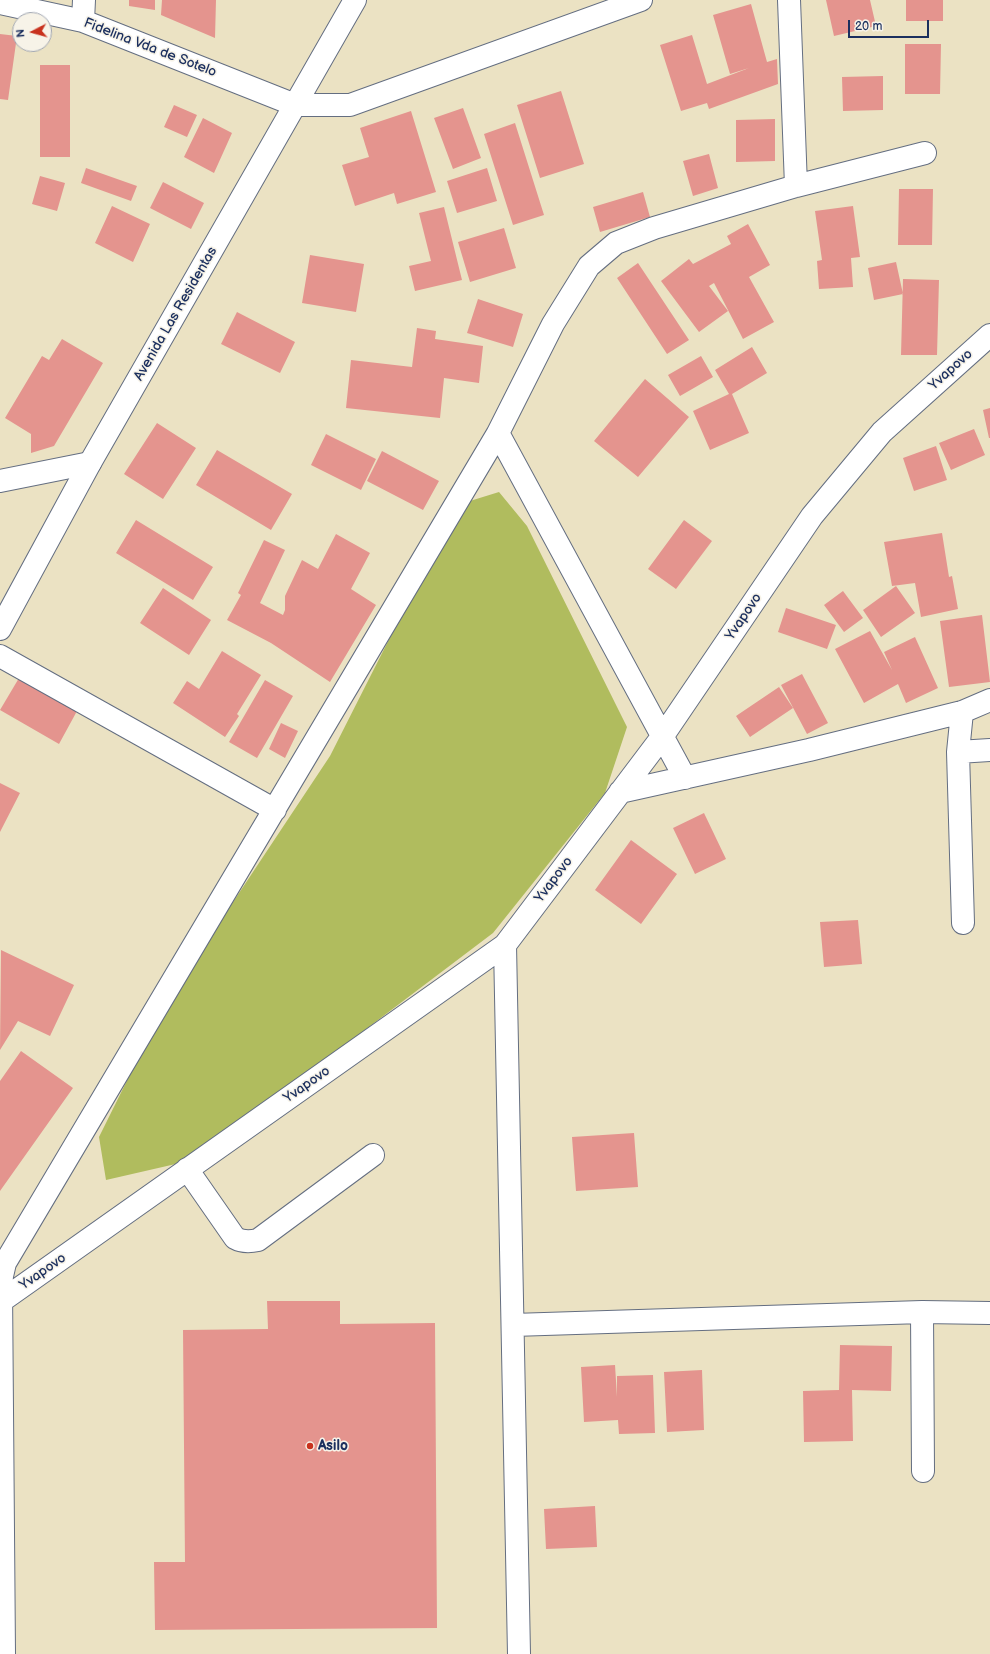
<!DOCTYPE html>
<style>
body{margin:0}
#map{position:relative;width:990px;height:1654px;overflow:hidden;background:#ebe2c3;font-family:"Balsamiq Sans",sans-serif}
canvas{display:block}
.north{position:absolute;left:12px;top:12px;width:40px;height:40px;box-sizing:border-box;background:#f7f3e8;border:1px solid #9fa5b1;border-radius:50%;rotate:264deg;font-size:11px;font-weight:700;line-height:16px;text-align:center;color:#1b2f5e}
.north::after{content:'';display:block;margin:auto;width:14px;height:18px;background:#c8321e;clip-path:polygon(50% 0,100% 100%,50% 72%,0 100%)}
.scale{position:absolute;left:848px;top:20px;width:81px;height:18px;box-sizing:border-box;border:2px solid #1b2f5e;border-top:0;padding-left:5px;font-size:12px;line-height:14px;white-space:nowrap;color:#1b2f5e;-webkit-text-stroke:3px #f7f3e8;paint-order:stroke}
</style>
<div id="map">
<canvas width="990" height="1654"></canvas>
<div class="north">N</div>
<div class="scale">20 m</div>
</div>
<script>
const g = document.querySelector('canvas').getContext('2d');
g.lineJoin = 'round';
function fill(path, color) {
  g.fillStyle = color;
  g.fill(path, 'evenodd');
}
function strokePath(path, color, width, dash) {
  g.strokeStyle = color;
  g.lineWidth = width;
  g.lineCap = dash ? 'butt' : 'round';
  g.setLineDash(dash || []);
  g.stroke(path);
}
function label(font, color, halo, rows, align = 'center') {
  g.font = font + ' "Balsamiq Sans",sans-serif';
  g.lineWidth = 3;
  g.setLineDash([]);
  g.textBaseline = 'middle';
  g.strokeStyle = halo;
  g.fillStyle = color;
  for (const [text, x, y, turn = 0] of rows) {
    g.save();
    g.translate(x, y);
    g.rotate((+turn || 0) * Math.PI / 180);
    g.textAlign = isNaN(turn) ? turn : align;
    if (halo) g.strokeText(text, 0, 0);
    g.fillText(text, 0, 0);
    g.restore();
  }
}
fill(new Path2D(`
 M499,492l28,34 100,201 -22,66 -112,140 -300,227 -87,20 -7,-43 65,-131 166,-250 127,-251z`), '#b0bc5e');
fill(new Path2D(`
 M129,0h26v10l-26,-4z
 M162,0h54l-1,38 -54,-23z
 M826,0h44l6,26 -42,10z
 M906,0h37v21h-37z
 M751,4l16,58 10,-3 1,25 -69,25 -2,-6 -26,8 -21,-66 32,-10 15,49 42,-16 -19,6 -17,-59z
 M0,34l17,2 -9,64 -8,-1z
 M905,44h36l-1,50h-35z
 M40,65h30v92h-30z
 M883,76v34l-40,1 -1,-34z
 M561,91l23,73 -44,14 -23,-73z
 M174,105l23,10 -10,22 -23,-10z
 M463,108l18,50 -28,11 -19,-51z
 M411,111l25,81 -39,12 -3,-11 -39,13 -13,-41 27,-8 -9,-29z
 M203,118l29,15 -18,40 -30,-16z
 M775,119v42l-39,1v-42z
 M515,123l29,92 -31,10 -29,-91z
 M709,154l9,34 -25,8 -10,-35z
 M86,168l51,18 -6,15 -50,-18z
 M487,168l10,33 -40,12 -10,-32z
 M40,176l25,7 -8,28 -25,-7z
 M163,182l41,21 -13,26 -41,-21z
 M899,189h34l-1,56h-34z
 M643,192l7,25 -50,15 -7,-25z
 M112,206l38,18 -17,38 -38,-19z
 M853,206l7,51 -9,1 2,29 -34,2 -2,-28 5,-1 -7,-49z
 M444,207l18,73 -47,11 -6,-25 22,-5 -12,-48z
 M748,224l22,41 -21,12 25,45 -31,17 -29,-56 -5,3 19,25 -29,21 -38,-51 28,-22 4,5 38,-20 -4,-8z
 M504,228l12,40 -46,14 -12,-40z
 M310,255l54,9 -8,48 -54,-9z
 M896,262l7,32 -29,6 -6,-32z
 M638,263l51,77 -22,14 -50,-76z
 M903,279l36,1 -2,75h-36z
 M478,299l45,15 -10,33 -46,-14z
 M237,312l58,30 -15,31 -59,-29z
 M417,328l19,3 -1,8 48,7 -4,37 -35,-5 -4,40 -94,-10 5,-48 61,7z
 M62,339l41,24 -49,83 -23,7v-19l-26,-16 37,-62 7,4z
 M752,347l15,26 -35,21 17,39 -39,17 -17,-39 36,-17 -14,-24z
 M701,356l12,21 -33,19 -12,-21z
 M645,379l44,38 -51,60 -44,-36z
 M990,408v30h-1l-6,-28z
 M157,423l39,25 -33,51 -39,-25z
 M974,429l11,26 -34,15 -12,-27z
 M326,434l50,25 -15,31 -50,-25z
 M936,446l11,34 -33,11 -11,-33z
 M217,450l75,44 -21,36 -75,-45z
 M382,451l57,30 -16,29 -56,-29z
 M136,520l77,47 -20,33 -77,-47z
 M684,520l28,21 -36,48 -28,-20z
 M942,533l7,44 3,-1 6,33 -37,8 -6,-34 -23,3 -8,-44z
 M336,534l34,19 -19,36 25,16 -46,77 -59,-39 -44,-23 14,-25 -3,-2 26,-53 21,10 -25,53 23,12 2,-5v-14l17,-36 16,9z
 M896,586l19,27 -34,24 -18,-27z
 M163,588l48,32 -22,35 -49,-32z
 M843,591l20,27 -19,14 -20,-27z
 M786,608l50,17 -9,24 -49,-17z
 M982,615l8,67 -41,5 -9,-66z
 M870,631l22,39 -8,-18 31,-15 23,51 -32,15 -8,-19 -34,19 -29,-54z
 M222,651l39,24 -24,39 2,2 -14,21 -52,-34 14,-22 12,8z
 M802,674l26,49 -21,11 -26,-49z
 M19,678l58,33 -18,33 -59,-34z
 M265,680l28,16 -36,62 -28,-16z
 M779,687l14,21 -43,29 -14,-21z
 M281,723l17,8 -13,27 -16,-9z
 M0,783l20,10 -20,39z
 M704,813l22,46 -31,15 -22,-46z
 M631,840l46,34 -36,50 -46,-34z
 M858,920l4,44 -38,3 -4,-45z
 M1,950l73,35 -24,51 -32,-15 -18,29z
 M21,1051l52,37 -73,103v-110z
 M634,1133l4,54 -62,4 -4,-54z
 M267,1301h73v23l95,-1 2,305 -282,2 -1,-68h31l-2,-232 85,-1z
 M840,1345l52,1 -1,45 -39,-1 1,51 -49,1 -1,-51 36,-1z
 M615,1365l2,32v-21l36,-1 2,58 -36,1 -1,-14 -34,2 -3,-55z
 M702,1370l2,60 -37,2 -3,-60z
 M595,1506l2,41 -51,2 -2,-40z`), '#e4948e');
const minor = new Path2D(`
 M789,0l7,186
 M0,3l83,18 212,84h55l291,-105
 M83,21l1,-21
 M498,433l187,345
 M0,481l90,-18
 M0,656l275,154
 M962,712l-4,40 5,171
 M958,752l32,-2
 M620,792l189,-42 153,-38 28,-12
 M505,945l14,709
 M187,1169l48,69c7,4 14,4 23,2l115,-85
 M0,1302l505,-357 157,-208 150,-221 70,-84 108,-97
 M922,1312l1,159
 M513,1325l409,-13 68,1
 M4,1654l-3,-366 1,-12 3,-13 493,-830 55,-109 36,-58 27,-23 38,-15 142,-42 129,-33`);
const major = new Path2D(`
 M0,629l90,-166 265,-463`);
strokePath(minor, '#646e81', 24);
strokePath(major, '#646e81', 24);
strokePath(minor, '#fff', 22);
strokePath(major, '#fff', 22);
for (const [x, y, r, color] of [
 [310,1446,4,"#c8321e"]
]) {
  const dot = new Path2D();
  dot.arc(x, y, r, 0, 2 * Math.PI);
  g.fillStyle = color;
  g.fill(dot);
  strokePath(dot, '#f7f3e8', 1.5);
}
label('14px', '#1b2f5e', '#f7f3e8', [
 ["Fidelina Vda de Sotelo",150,48,21],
 ["Avenida Las Residentas",176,314,-60],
 ["Yvapovo",951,370,-42],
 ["Yvapovo",744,617,-56],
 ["Yvapovo",554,880,-53],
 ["Yvapovo",307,1085,-35],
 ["Yvapovo",43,1272,-35]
]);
label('bold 14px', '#1b2f5e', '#f7f3e8', [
 ["Asilo",318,1446]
], 'left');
</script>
